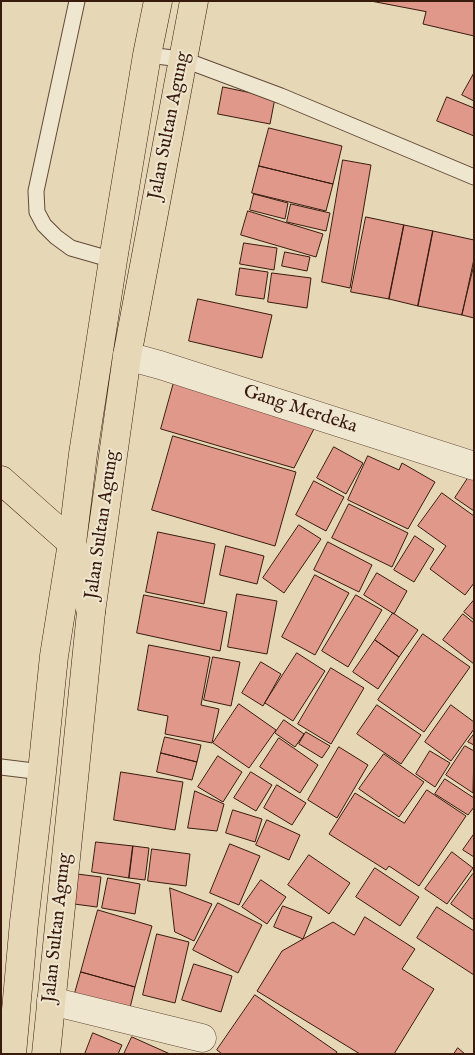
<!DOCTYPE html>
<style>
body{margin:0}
#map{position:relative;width:475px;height:1055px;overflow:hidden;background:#e6d8b6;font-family:"IM FELL English",serif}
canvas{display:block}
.frame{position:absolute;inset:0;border:2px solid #391b0e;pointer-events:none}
</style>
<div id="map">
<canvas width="475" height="1055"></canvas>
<div class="frame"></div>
</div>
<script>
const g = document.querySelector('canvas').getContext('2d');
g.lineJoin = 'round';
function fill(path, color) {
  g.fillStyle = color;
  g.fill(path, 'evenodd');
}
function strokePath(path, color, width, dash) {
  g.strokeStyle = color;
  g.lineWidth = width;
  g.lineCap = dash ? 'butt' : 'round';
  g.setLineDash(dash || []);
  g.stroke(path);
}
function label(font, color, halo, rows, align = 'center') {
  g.font = font + ' "IM FELL English",serif';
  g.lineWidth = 4;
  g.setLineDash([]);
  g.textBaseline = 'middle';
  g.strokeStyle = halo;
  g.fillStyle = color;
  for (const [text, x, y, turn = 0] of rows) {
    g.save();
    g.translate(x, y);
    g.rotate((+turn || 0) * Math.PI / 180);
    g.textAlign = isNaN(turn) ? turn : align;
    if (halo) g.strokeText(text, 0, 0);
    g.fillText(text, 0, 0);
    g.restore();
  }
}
const building = new Path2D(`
 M371,1h103v35l-51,-12 3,-12z
 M474,73v28l-12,-6z
 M223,87l52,11 -5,26 -52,-10z
 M447,97l27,11v28l-37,-15z
 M269,128l73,18 -9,38 -74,-18z
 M343,160l28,5 -21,123 -28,-6z
 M259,166l74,18 -7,27 -74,-18z
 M254,194l34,9 -3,16 -35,-9z
 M291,204l39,9 -4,18 -39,-9z
 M248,211l75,23 -7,23 -75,-22z
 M366,217l38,8 -15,74 -38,-7z
 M404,225l29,6 -15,75 -29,-7z
 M433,231l41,9v19l-12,56 -44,-9z
 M244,243l33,5 -3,22 -34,-6z
 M285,252l25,5 -3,14 -25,-5z
 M474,265v53l-12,-3z
 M240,268l28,4 -4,27 -28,-4z
 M272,273l39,5 -4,30 -39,-6z
 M198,299l74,16 -10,43 -73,-17z
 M176,375l144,42 -26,51 -133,-39z
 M173,436l123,36 -21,74 -123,-36z
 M334,447l29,16 -17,31 -29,-16z
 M368,456l31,14 3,-7 33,19 -27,47 -60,-29z
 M470,475l4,3v33l-19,-13z
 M314,481l30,16 -18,34 -30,-16z
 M442,493l32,23v67l-9,12 -35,-26 16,-23 -28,-20z
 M349,504l59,29 -16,34 -60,-29z
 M299,525l22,14 -37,54 -21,-15z
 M158,532l57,12 -11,60 -58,-12z
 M415,536l19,13 -20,33 -20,-12z
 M328,542l44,23 -13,27 -45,-22z
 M226,546l38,10 -7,28 -37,-9z
 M377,573l30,18 -13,23 -30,-19z
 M315,575l34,18 -34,62 -33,-18z
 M237,594l40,7 -10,53 -39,-7z
 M144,595l83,17 -7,39 -83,-18z
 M356,595l26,15 -34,57 -26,-16z
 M474,600v20l-10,-8z
 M393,613l25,17 -19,27 -24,-17z
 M463,614l11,9v41l-31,-24z
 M423,634l47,33 -46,65 -46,-32z
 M375,640l24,17 -21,32 -25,-17z
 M149,645l61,12 -9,48 18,4 -7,34 -47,-9 3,-18 -30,-6z
 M297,653l28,18 -32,50 -28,-18z
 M213,657l27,5 -9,44 -27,-6z
 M261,662l20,12 -18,32 -21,-13z
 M331,668l33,20 -33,56 -33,-20z
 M239,704l37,26 -27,38 -36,-25z
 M377,705l44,30 -20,29 -44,-30z
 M451,705l23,17v7l-23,32 -26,-19z
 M284,720l20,14 -9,13 -20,-14z
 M306,732l24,14 -8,12 -23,-14z
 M474,734v11l-6,-3z
 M165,737l36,8 -4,17 -36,-9z
 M279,738l39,27 -18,28 -40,-26z
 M465,746l9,5 -1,42 -27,-18z
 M339,747l29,18 -31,53 -29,-18z
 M430,751l20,12 -15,24 -19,-13z
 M161,753l36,9 -5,18 -35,-8z
 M384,754l40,28 -25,35 -40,-28z
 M218,756l24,16 -19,30 -25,-15z
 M121,772l62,10 -8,48 -61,-10z
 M251,772l21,13 -16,26 -22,-13z
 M445,779l29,19v9l-6,8 -33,-21z
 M277,785l29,18 -14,22 -28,-17z
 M427,790l39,26 -47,70 -30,-20 -3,4 -57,-36 26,-41 49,30z
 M195,791l29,13 -7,27 -29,-3z
 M233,810l29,9 -7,23 -29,-9z
 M267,820l33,15 -11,25 -33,-15z
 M474,834v23l-11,-7z
 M96,842l37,4 -4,32 -37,-6z
 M230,844l30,12 -21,49 -29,-12z
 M133,846l16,2 -4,32 -16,-2z
 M152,849l38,5 -4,32 -38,-5z
 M452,852l21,16 -26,36 -22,-15z
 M309,855l41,28 -21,31 -41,-29z
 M375,868l44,29 -19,29 -44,-29z
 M77,874l24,3 -4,30 -23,-3z
 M473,874l1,1v45l-23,-16z
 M108,878l32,6 -5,30 -33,-6z
 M261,880l25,17 -19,27 -25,-17z
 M170,888l42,16 -18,37 -19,-9z
 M218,903l44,22 -24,48 -45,-23z
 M283,906l29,11 -9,22 -29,-12z
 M437,907l37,24v44l-57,-37z
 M98,910l54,16 -17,61 -54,-15z
 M365,917l50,32 -13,20 32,20 -40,65h-34l-103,-63 25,-40 51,-29 21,13z
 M157,934l32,8 -14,61 -32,-8z
 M194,964l38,12 -11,36 -39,-12z
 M81,972l54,15 -5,21 -55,-15z
 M255,995l82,57 -1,2h-114l-5,-4z
 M93,1033l29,12 -4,9h-33z
 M132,1037l38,17h-46z
 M458,1048l7,6h-11z`);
fill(building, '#df988a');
strokePath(building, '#391b0e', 1);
const lane = new Path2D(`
 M77,1l-41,190 1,21 7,13 12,12 15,11 42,12
 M147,55l35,4 99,37 193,81
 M1,767l41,5`);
const street = new Path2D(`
 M127,356l33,9 314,101
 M51,1001l151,37`);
const primary = new Path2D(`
 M1,480l71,63 19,69`);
const highway = new Path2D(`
 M12,1054l12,-132 18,-150 12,-116 18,-113 11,-89 30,-194 34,-205 11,-54
 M46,1054l45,-442 36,-256 67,-355`);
strokePath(lane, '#644a38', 17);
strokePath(street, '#644a38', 29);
strokePath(primary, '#391b0e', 29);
strokePath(highway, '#391b0e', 29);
strokePath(lane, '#efe6d0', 15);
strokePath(street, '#efe6d0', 28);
strokePath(primary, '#e6d8b6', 28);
strokePath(highway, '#e6d8b6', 28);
label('19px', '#391b0e', '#efe6d0', [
 ["Jalan Sultan Agung",170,126,-79],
 ["Gang Merdeka",300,410,18],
 ["Jalan Sultan Agung",103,525,-82],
 ["Jalan Sultan Agung",58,928,-84]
]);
</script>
